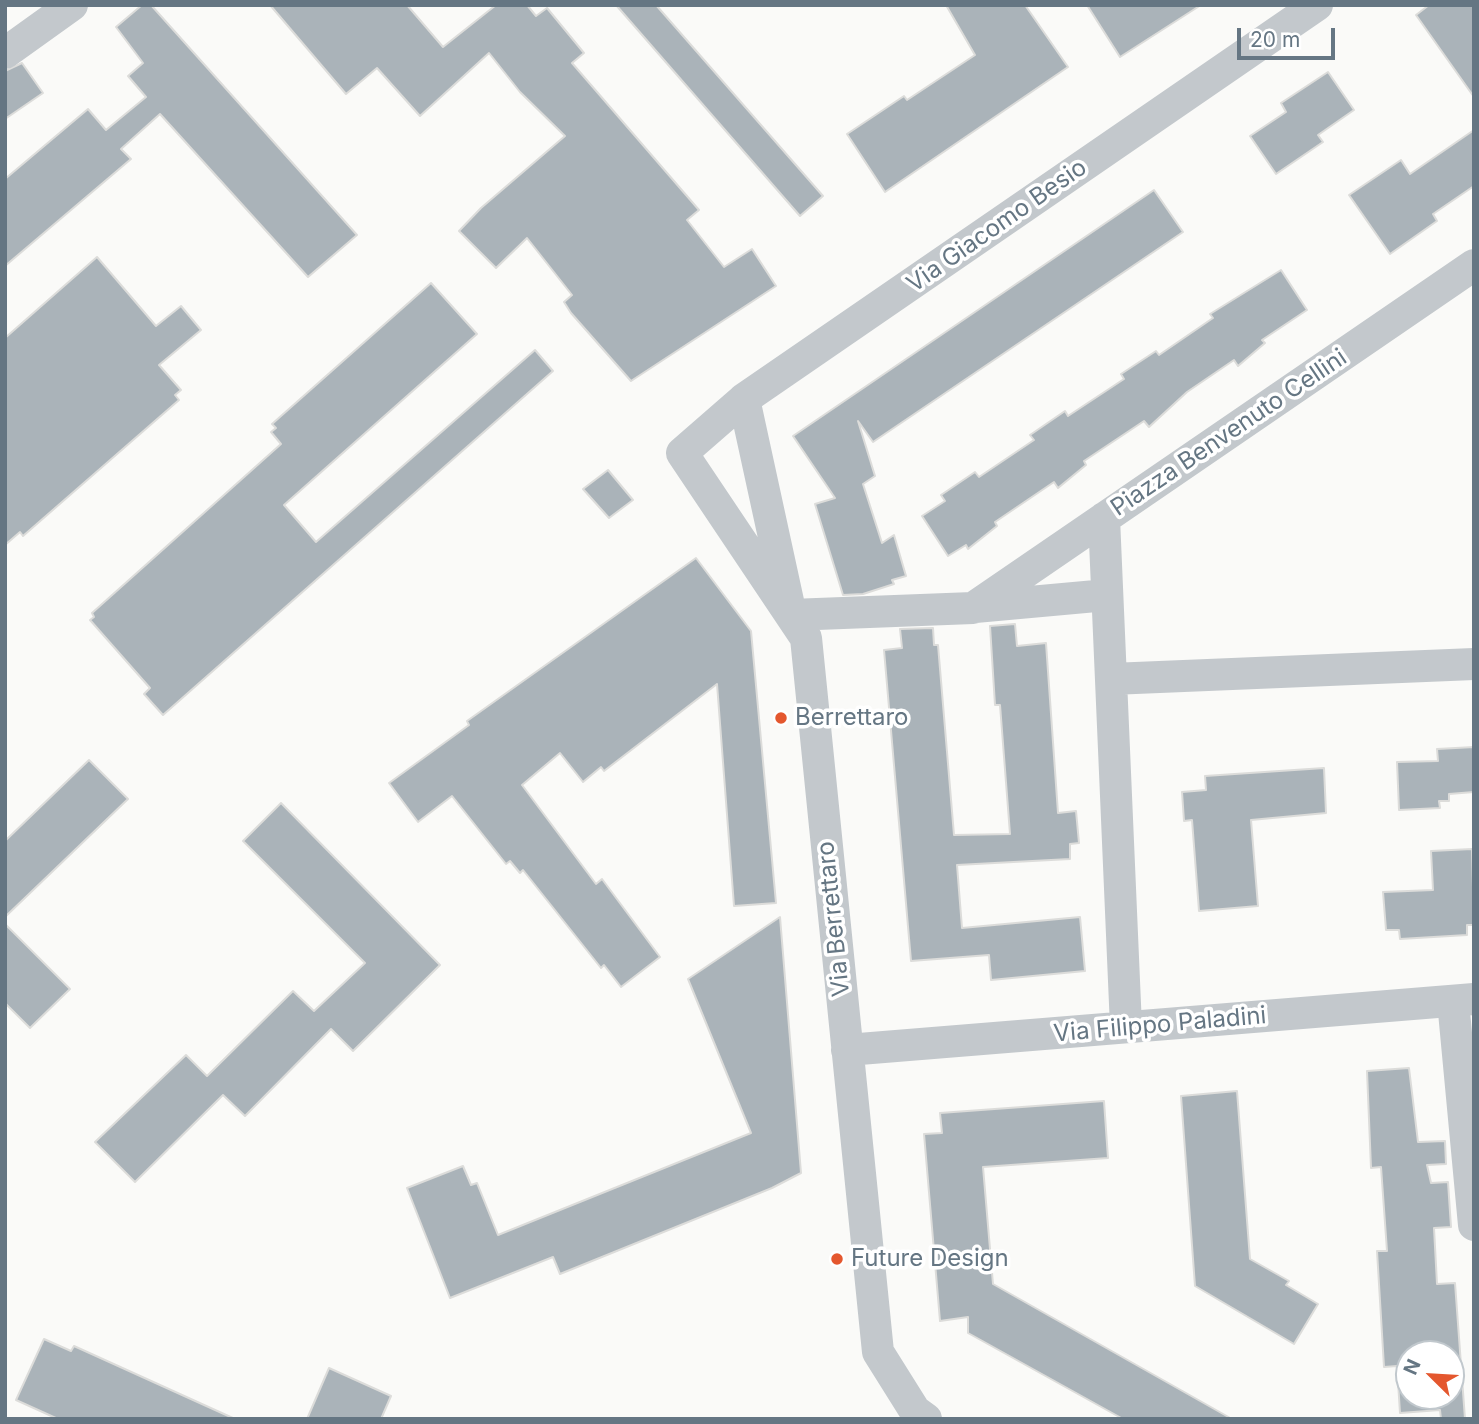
<!DOCTYPE html>
<style>
body{margin:0}
#map{position:relative;width:1479px;height:1424px;overflow:hidden;background:#fafaf8;font-family:Inter,sans-serif}
canvas{display:block}
.frame{position:absolute;inset:0;border:7px solid #657683;pointer-events:none}
.north{position:absolute;left:1395px;top:1340px;width:70px;height:70px;box-sizing:border-box;background:#fff;border:2px solid #c1c8cd;border-radius:50%;rotate:294deg;font-size:19px;font-weight:700;line-height:28px;text-align:center;color:#657683}
.north::after{content:'';display:block;margin:auto;width:24px;height:32px;background:#e4572e;clip-path:polygon(50% 0,100% 100%,50% 72%,0 100%)}
.scale{position:absolute;left:1237px;top:28px;width:98px;height:32px;box-sizing:border-box;border:4px solid #657683;border-top:0;padding-left:9px;font-size:21px;line-height:24px;white-space:nowrap;color:#657683;-webkit-text-stroke:5px #fff;paint-order:stroke}
</style>
<div id="map">
<canvas width="1479" height="1424"></canvas>
<div class="frame"></div>
<div class="north">N</div>
<div class="scale">20 m</div>
</div>
<script>
const g = document.querySelector('canvas').getContext('2d');
g.lineJoin = 'round';
function fill(path, color) {
  g.fillStyle = color;
  g.fill(path, 'evenodd');
}
function strokePath(path, color, width, dash) {
  g.strokeStyle = color;
  g.lineWidth = width;
  g.lineCap = dash ? 'butt' : 'round';
  g.setLineDash(dash || []);
  g.stroke(path);
}
function label(font, color, halo, rows, align = 'center') {
  g.font = font + ' Inter,sans-serif';
  g.lineWidth = 7;
  g.setLineDash([]);
  g.textBaseline = 'middle';
  g.strokeStyle = halo;
  g.fillStyle = color;
  for (const [text, x, y, turn = 0] of rows) {
    g.save();
    g.translate(x, y);
    g.rotate((+turn || 0) * Math.PI / 180);
    g.textAlign = isNaN(turn) ? turn : align;
    if (halo) g.strokeText(text, 0, 0);
    g.fillText(text, 0, 0);
    g.restore();
  }
}
const building = new Path2D(`
 M142,5h9l206,230 -49,42 -148,-163 -39,35 10,10 -126,107v-87l83,-70 18,21 40,-33 -18,-21 15,-13 -27,-36z
 M270,5h137l36,42 53,-42h31l9,11 11,-8 37,45 -12,10 127,147 -12,10 37,47 28,-18 24,37 -145,95 -60,-68 -7,-11 8,-7 -45,-57 -31,30 -37,-37 22,-23 84,-72 -45,-44 -31,-39 -69,63 -43,-48 -31,26z
 M616,5h40l167,191 -23,20z
 M946,5h79l43,62 -183,125 -38,-58 57,-38 3,4 68,-45z
 M1087,5h114l-81,52z
 M1429,5h45v92l-58,-82z
 M22,63l21,30 -38,26v-48z
 M1328,72l26,38 -36,25 5,7 -47,32 -26,-38 36,-24 -5,-9z
 M1474,130v56l-41,28 4,7 -47,33 -41,-59 52,-35 9,14z
 M1154,190l29,42 -310,210 -15,-21 17,55 -12,8 19,59 12,-8 12,41 -14,4 2,4 -31,10 -20,1 -28,-91 20,-6 -42,-62z
 M97,257l59,69 25,-20 20,24 -42,35 22,25 -6,5 4,5 -156,136 -3,-4 -15,13v-207z
 M1281,270l26,40 -45,30 3,3 -27,23 -4,-6 -47,32 -38,35 -5,-6 -60,40 2,4 -28,23 -4,-6 -59,40 2,4 -29,23 -2,-4 -18,11 -26,-40 23,-15 -4,-6 34,-23 4,5 55,-37 -4,-5 35,-24 3,5 56,-37 -3,-5 35,-23 3,4 54,-37 -3,-4z
 M431,283l46,51 -193,171 32,37 219,-192 18,21 -390,344 -19,-21 6,-6 -60,-68 4,-3 -2,-4 189,-169 -10,-12 5,-4 -4,-4z
 M608,470l25,30 -24,18 -26,-29z
 M696,558l55,73 25,272 -42,3 -17,-222 -113,87 -3,-4 -18,15 -23,-29 -38,32 74,99 6,-5 58,78 -39,30 -17,-22 -3,3 -78,-98 -3,3 -10,-12 -4,3 -54,-68 -34,26 -29,-39 80,-58 -2,-4z
 M1015,624l2,22 29,-3 12,170 18,-2 3,32 -9,1v15l-113,6 5,63 118,-11 5,54 -94,9 -2,-25 -78,6 -27,-311 18,-2 -2,-19 33,-1 1,17h4l16,190 56,-1 -10,-129h-5l-5,-79z
 M1474,747v45l-25,2v7h-10l1,7 -41,2 -2,-48 41,-1 -1,-12z
 M89,760l39,39 -123,118v-76z
 M1324,768l2,45 -75,7 7,86 -59,5 -7,-91 -8,1 -2,-29 24,-2 -1,-14z
 M281,803l159,162 -87,86 -22,-22 -86,87 -22,-21 -88,87 -40,-40 91,-87 21,21 86,-85 21,20 51,-48 -122,-122z
 M1472,849l2,76h-7v10l-67,4 -1,-9h-13l-3,-38 50,-2 -2,-39z
 M780,917l21,256 -29,15 -212,86 -7,-17 -103,41 -43,-110 56,-22 8,19 6,-2 21,52 253,-102 -63,-154z
 M5,924l65,65 -40,39 -25,-25z
 M1409,1068l9,74 27,-1 1,23 -19,1 4,18 17,-1 3,45 -17,1 3,56 18,-1 10,136h-24l-1,-9 -40,3 -3,-47 -13,1 -7,-116h10l-6,-84 -10,1 -4,-97zM1409,1354h42v42h-42z
 M1237,1091l13,168 39,22 -3,4 32,19 -24,40 -99,-58 -14,-190z
 M1104,1101l4,57 -125,9 10,117 239,135h-109l-155,-86v-16l-28,4 -16,-187 18,-1 -2,-20z
 M44,1339l27,12 3,-5 161,73h-177l-42,-19z
 M329,1368l62,28 -10,23h-74z`);
fill(building, '#aab3b9');
strokePath(building, '#dcdcda', 2);
strokePath(new Path2D(`
 M5,53l67,-48
 M744,399l47,216 182,-7 501,-343
 M1104,518l22,509
 M975,607l132,-12
 M1111,679l363,-15
 M1453,1001l21,224
 M847,1050l627,-51
 M926,1419l-11,-8 -37,-59 -72,-714 -124,-185 62,-54 573,-394`), '#c3c8cc', 32);
for (const [x, y, r, color] of [
 [781,718,7,"#e4572e"],
 [837,1259,7,"#e4572e"]
]) {
  const dot = new Path2D();
  dot.arc(x, y, r, 0, 2 * Math.PI);
  g.fillStyle = color;
  g.fill(dot);
  strokePath(dot, '#fff', 2.5);
}
label('24px', '#657683', '#fff', [
 ["Via Giacomo Besio",997,226,-35],
 ["Piazza Benvenuto Cellini",1229,433,-34],
 ["Via Berrettaro",834,919,-96],
 ["Via Filippo Paladini",1160,1025,-5]
]);
label('24px', '#657683', '#fff', [
 ["Berrettaro",795,718],
 ["Future Design",851,1259]
], 'left');
</script>
